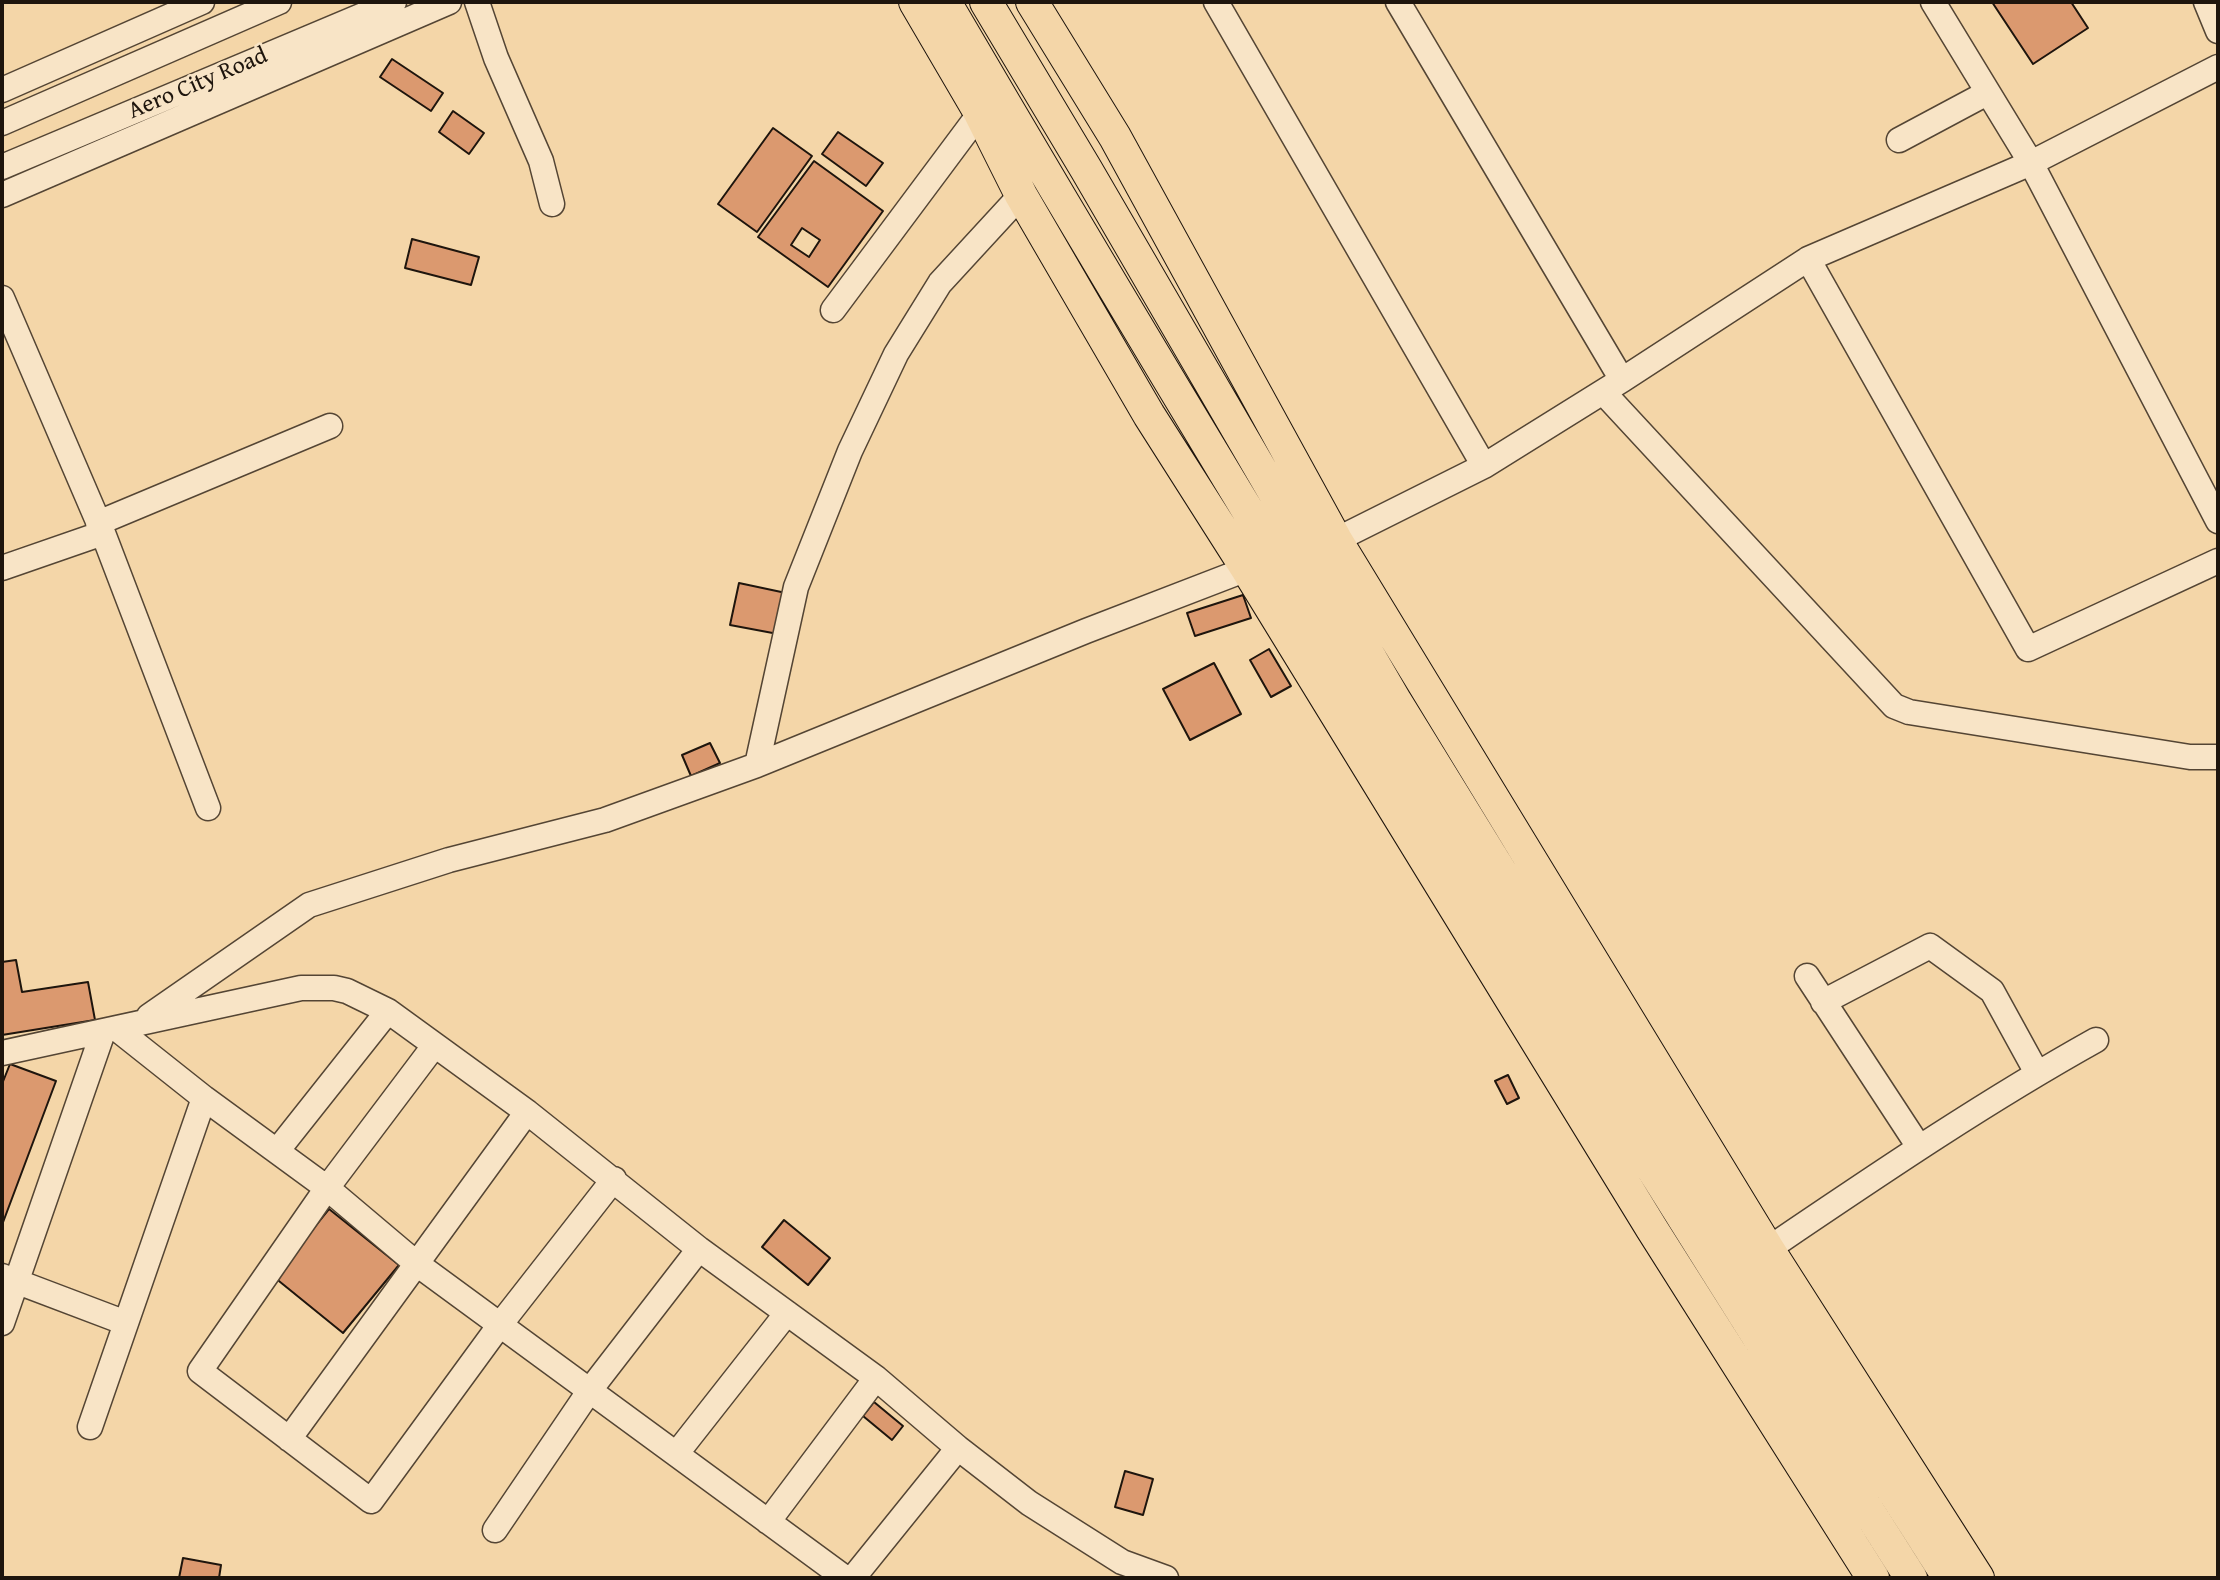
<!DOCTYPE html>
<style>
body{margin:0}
#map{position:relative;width:2220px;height:1580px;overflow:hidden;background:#f4d6a8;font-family:"Gentium Book Plus",serif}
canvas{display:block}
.frame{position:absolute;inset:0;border:4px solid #1e150d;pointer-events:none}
</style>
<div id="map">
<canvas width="2220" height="1580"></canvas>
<div class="frame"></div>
</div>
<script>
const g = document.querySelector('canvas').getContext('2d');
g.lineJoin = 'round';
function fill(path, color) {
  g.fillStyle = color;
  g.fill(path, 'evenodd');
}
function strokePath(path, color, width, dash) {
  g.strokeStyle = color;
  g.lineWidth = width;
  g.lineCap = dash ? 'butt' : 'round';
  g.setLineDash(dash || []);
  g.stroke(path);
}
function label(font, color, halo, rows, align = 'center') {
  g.font = font + ' "Gentium Book Plus",serif';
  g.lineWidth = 5;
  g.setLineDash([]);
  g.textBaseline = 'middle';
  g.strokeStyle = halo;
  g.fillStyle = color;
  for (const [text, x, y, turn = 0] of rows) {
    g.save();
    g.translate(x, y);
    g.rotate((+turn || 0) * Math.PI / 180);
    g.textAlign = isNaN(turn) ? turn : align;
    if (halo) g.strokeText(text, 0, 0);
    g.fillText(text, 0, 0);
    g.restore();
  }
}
const building = new Path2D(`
 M1992,2h79l17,26 -55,36z
 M392,59l51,34 -12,18 -51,-34z
 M453,111l31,22 -15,21 -30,-22z
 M773,128l39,28 -55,76 -39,-28z
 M838,132l45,31 -17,23 -44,-32z
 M814,161l69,50 -55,76 -70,-50zM802,228l18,12 -11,17 -18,-12z
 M412,239l67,18 -8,28 -66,-17z
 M739,583l47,10 -8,41 -48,-9z
 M1243,595l8,23 -56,18 -8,-23z
 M1269,649l22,37 -20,11 -21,-37z
 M1214,663l27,51 -51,26 -27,-51z
 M710,743l10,20 -29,13 -9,-21z
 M16,960l6,32 66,-10 7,38 -93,15v-73z
 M10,1064l46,17 -54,144v-141z
 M1508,1075l11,23 -12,6 -12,-23z
 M329,1209l70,56 -56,68 -69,-56z
 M784,1220l46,38 -22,27 -46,-38z
 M874,1402l29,24 -11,14 -29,-24z
 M1125,1471l28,8 -10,36 -28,-8z
 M183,1558l38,7 -2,13h-40z`);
fill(building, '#db996f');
strokePath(building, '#1e150d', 2);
const minor = new Path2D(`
 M477,2l19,56 45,103 11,43
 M1216,2l268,464
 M1398,2l224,378
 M1933,2l98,161 187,358
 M2206,2l12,29
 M2,90l200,-88
 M2,123l277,-121
 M1899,140l88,-47
 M2,167l392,-165
 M2,195l447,-193
 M1808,259l220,390 190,-88
 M2,298l101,235
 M833,310l147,-197
 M1603,392l291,314 15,6 281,45h28
 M98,523l232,-97
 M1336,540l148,-74 138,-86 186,-121 223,-96 187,-96
 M2,568l101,-35 105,275
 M757,765l39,-178 54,-136 46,-97 44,-71 81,-88
 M1807,976l112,171
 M1823,1002l107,-56 62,45 45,82
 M149,1016l160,-111 140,-45 156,-40 152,-55 329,-134 161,-62
 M117,1029l87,69 123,90 90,76 428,314
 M434,1046l-107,142 -127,183 171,130 128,-175 115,-147
 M2,1053l299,-65h33l13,3 41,20 139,101 172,137 177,129 82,70 71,55 93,59 44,16
 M277,1151l111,-140
 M1768,1249c108,-73 215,-146 328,-209
 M2,1276l124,47
 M2,1323l101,-291
 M90,1427l114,-329
 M289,1439l238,-327
 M677,1453l110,-140
 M768,1522l108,-144
 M495,1530l95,-140 109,-141
 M853,1578l105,-130`);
const major = new Path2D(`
 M915,2l65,111 41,82 128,220 98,154 405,660 221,349
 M945,2c311,531 635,1057 966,1576
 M986,2l100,167 310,533 151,245 402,631
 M1032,2l83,135 221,403 432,709 210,329`);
strokePath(minor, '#544534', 27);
strokePath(major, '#1e150d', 34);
strokePath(minor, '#f8e4c6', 24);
strokePath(major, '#f4d6a8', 32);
label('24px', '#1e150d', '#f8e4c6', [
 ["Aero City Road",198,84,-23]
]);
</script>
